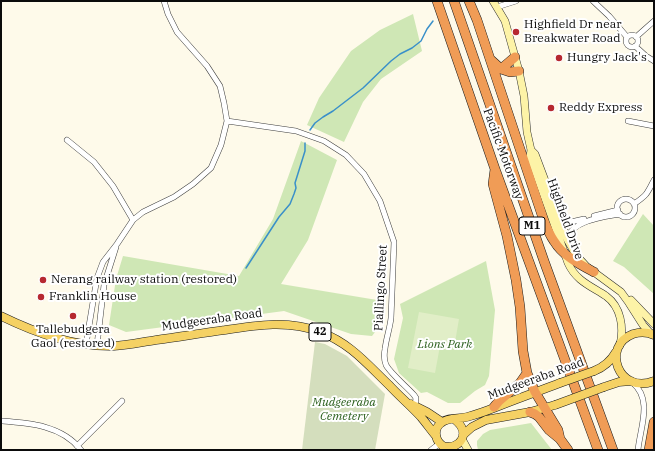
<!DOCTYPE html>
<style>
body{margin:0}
#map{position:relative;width:655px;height:451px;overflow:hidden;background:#fefaea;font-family:"IBM Plex Serif",serif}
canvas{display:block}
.frame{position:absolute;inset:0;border:2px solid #0b0b0b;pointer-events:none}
</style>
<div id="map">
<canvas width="655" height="451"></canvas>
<div class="frame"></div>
</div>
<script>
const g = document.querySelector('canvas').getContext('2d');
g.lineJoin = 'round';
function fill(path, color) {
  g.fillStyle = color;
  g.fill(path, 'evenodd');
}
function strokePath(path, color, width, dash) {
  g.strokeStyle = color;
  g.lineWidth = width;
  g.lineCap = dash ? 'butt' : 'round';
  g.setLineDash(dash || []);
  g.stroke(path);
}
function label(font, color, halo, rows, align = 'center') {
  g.font = font + ' "IBM Plex Serif",serif';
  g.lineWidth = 4;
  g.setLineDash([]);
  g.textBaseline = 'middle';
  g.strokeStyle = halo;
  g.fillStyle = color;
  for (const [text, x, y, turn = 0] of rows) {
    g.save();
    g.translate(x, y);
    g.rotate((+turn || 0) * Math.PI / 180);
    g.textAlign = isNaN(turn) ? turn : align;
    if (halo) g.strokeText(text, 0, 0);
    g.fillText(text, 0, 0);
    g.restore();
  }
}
fill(new Path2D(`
 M413,14l9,37 -41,28 -18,23 -19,40 -37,-17 12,-27 32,-47 29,-21z
 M301,141l36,19 -29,80 -27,44 102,17 -4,26 -7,9 -21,-2 -67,-23 -158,21 -17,-7 7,-46 7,-23 116,20 34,-57z
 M643,214l11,12v68l-30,-27 -11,-6z
 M486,261l9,49 -6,66 -4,9 -10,6 -15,12h-12l-21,-11 -6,1 -22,-20 -5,-14 9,-41 -3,-14z
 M531,423l21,27h-74l-1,-5v-4l6,-7 7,-4z`), '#cfe7b5');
fill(new Path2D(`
 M315,342l10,2 22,12 38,38 -10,56h-73z`), '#d4debd');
fill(new Path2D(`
 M419,312l40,7 -5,29 -14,-2 -5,27 -27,-5z`), '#e1eec7');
strokePath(new Path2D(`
 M310,130l5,-7 8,-6 10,-6 30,-23 28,-27 9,-7 12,-6 9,-7 6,-12 6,-8
 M246,268l33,-51 11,-13 4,-10 2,-6 -1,-5 10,-32v-8`), '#3a90c9', 1.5);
const street = new Path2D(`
 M593,1l16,15 18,21
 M497,7l19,-6
 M626 41a6 6 0 1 1 12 0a6 6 0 1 1-12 0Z
 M636,37l18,-16
 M635,46l11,10 8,5
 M227,121l69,10 28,10 22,14 18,19 16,27 14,41 -3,76c-1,10 -5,21 -6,31 -1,5 -1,11 1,16 5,9 21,22 28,30l2,3 -1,8
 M628,121l26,5
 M67,140l27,22 19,24 20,34
 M617 208a9 9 0 1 1 18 0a9 9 0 1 1-18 0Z
 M634,204c13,-9 13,-10 20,-24
 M594,216l24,-6
 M562,224l22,-5
 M567,239c5,-19 37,-22 53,-25
 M86,344l11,-66 6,-16 14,-18 16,-24 10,-8 31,-15 19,-13 18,-16 10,-23 6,-24 -3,-18 -4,-17 -13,-20 -30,-34 -9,-18 -4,-13
 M97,345l7,-60 12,-38
 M633,383c20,17 7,45 5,67
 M1,421c28,2 61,4 80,29
 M77,446l45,-45
 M431,450l9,-7`);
const secondary = new Path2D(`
 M493,1l12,20 14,50 5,25 3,36 4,18 -1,6 38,107c8,18 23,23 38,33 15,11 18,31 14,49
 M531,150l4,4 32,85 9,16 11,12 34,25 8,11 14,22 8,9
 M631,300l23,24
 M462,439l6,11`);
const primary = new Path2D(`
 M1,316c35,17 73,31 113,30 14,-1 28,-4 42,-6 23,-3 46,-7 69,-10 32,-5 64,-10 95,2 30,11 47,32 69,53 10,11 22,21 32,32 5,6 10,13 15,19
 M654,335c-7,-3 -14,-3 -21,-1 -32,12 -15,61 21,47
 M594,371c10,-4 17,-10 22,-19
 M604,387l15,-5 12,-1
 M411,404l16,8 15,10
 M454,419c19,14 5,32 -11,27 -8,-5 -10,-17 -2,-23 7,-6 18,-4 26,-6 11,-3 22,-7 32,-11 20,-8 40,-15 61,-23
 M463,435l9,-8 14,-7 44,-8 25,-7`);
const highway = new Path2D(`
 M437,1l58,168 103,281
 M454,1l90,260 69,189
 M469,1l8,19 66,198c3,8 6,16 11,23 9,15 25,23 40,31
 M490,59l11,10 14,-12
 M501,69l9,3 9,-1
 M495,169l-2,15 14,52 9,44 4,27 3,44 4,22 8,19 23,38 2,9
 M494,407l5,-6 21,-18 7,-10
 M530,412l5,2 4,3 10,13 11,9 8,11
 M649,450l5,-28`);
strokePath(street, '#3e3e3e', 6);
strokePath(secondary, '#2d2d2d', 8);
strokePath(primary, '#1c1c1c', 9);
strokePath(highway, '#1c1c1c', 10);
strokePath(street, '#fff', 5);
strokePath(secondary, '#fdf3a7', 7);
strokePath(primary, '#f5d164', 8);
strokePath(highway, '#f09c56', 9);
const primaryBridge = new Path2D(`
 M560,383l34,-12
 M555,405l49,-18`);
strokePath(primaryBridge, '#1c1c1c', 9, []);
strokePath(primaryBridge, '#f5d164', 8);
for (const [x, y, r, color] of [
 [516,32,4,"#b62830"],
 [559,58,4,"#b62830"],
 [551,108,4,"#b62830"],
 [43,280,4,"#b62830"],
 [41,297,4,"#b62830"],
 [73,316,4,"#b62830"]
]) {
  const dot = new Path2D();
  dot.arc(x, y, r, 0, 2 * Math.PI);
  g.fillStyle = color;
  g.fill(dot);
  strokePath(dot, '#fff', 1.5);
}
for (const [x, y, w] of [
 [532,226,26],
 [320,332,22]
]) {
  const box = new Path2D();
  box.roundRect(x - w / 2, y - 9, w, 18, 3);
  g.fillStyle = '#fff';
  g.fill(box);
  strokePath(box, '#0b0b0b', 1);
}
label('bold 11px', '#0b0b0b', null, [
 ["M1",532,226],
 ["42",320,332]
]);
label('12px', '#0b0b0b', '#fff', [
 ["Highfield Dr near",524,25],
 ["Breakwater Road",524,39],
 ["Hungry Jack's",567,58],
 ["Reddy Express",559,108],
 ["Nerang railway station (restored)",51,280],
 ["Franklin House",49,297],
 ["Tallebudgera",73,330,"center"],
 ["Gaol (restored)",73,344,"center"]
], 'left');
label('12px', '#0b0b0b', '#fff', [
 ["Pacific Motorway",503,154,70],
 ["Highfield Drive",565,219,70],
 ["Piallingo Street",381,288,-87],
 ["Mudgeeraba Road",212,320,-8],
 ["Mudgeeraba Road",536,379,-20]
]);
label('italic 12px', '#2c601e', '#fff', [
 ["Lions Park",445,345],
 ["Mudgeeraba",344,403],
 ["Cemetery",344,417]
]);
</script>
